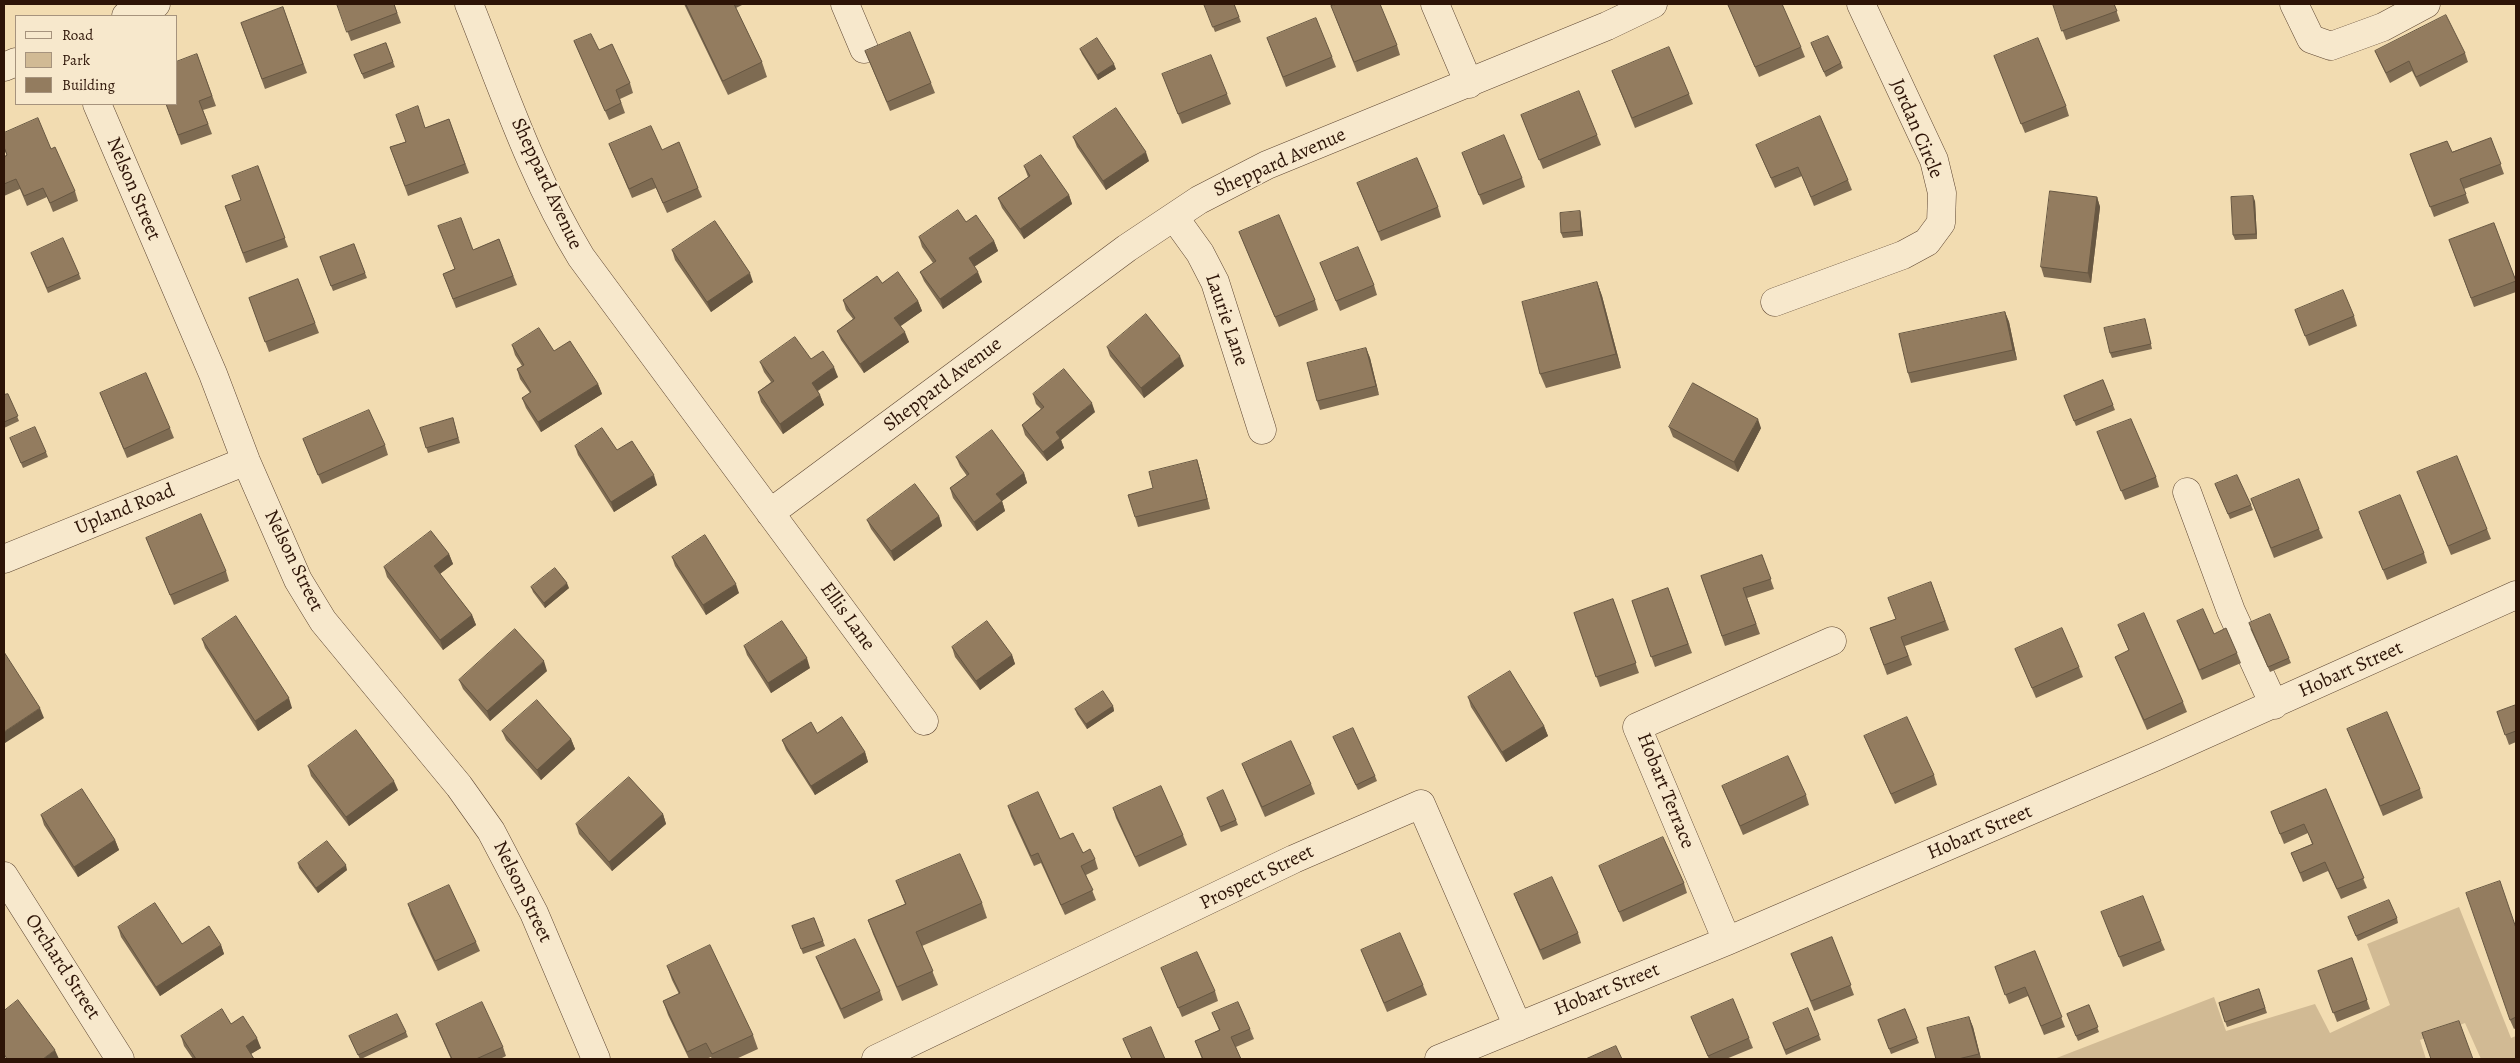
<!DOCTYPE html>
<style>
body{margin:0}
#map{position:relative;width:2520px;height:1063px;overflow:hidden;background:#f2dcb1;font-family:Alegreya,serif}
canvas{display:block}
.frame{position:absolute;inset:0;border:5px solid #2d1407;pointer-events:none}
.legend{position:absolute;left:15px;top:15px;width:162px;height:90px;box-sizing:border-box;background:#f7e8cc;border:1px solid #a6937d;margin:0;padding:6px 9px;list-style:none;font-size:15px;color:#2d1407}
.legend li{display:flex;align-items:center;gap:10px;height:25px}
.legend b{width:25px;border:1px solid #a6937d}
</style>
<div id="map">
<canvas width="2520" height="1063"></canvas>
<div class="frame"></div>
<ul class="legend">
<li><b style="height:6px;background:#f7e8cc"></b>Road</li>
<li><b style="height:14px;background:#d1ba94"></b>Park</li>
<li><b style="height:14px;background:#937c5f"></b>Building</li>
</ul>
</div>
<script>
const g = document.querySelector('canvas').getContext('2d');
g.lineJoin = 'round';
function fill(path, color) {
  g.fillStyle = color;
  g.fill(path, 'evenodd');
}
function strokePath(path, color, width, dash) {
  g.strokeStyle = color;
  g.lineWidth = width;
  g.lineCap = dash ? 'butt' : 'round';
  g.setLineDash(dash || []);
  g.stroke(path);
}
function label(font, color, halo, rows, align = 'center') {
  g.font = font + ' Alegreya,serif';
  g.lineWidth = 4;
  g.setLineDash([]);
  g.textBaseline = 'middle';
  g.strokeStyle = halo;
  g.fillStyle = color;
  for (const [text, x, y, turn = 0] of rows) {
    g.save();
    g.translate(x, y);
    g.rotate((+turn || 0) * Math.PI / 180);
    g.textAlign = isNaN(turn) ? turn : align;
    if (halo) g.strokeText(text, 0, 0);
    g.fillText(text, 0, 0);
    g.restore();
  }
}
fill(new Path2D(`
 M2459,907l52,131 5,-2v23h-35l-16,-36 -45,17 6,19h-372l160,-62 12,34 89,-27 15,29 60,-28 -23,-61z`), '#d1ba94');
const minor = new Path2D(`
 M469,4c34,85 64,175 112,253l343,464
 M845,4l19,45
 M1435,4l34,80
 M2294,4l17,35 20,7 52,-19 43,-23
 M126,16l30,-12
 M4,67l12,-5
 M97,104l116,270 33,87 52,119 25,41 136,165 32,45 43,82 62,146
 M1174,217l26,36 15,29 47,148
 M1775,302l128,-47 24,-13 14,-19 1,-30 -8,-33 -73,-156
 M2187,492l44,119 43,94
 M770,513l357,-265 72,-48 68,-35 340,-139 46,-22
 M4,559l242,-98
 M4,876l116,183
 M1727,941l-90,-214 195,-86
 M876,1059l418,-200 127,-55 97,223
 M1439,1059l288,-118 428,-184 361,-162`);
strokePath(minor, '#5e4632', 29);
strokePath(minor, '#f7e8cc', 28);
fill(new Path2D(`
 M337,4h57l7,19 -50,18z
 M684,4h60l-8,4 26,54 5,15 -39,18z
 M1204,4h30l7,18 -26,10z
 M2053,4h61l6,17 -54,19z
 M1728,5l73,42 4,10 -46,20z
 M283,7l24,66 -42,16 -24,-66z
 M1335,16l62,29 3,10 -43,17z
 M1267,38l65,19 4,10 -50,20z
 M574,41l25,9 31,33 3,10 -13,6 5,14 -16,7z
 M386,43l9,24 -31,12 -10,-24z
 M1811,44l30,19 2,5 -17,9z
 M1080,49l36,20 -18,11 -16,-26z
 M865,51l66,32 4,10 -45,18z
 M2375,51l90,2 3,9 -48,25 -8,-16 -22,12 -11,-23z
 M197,54l19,52 -13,4 9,24 -31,11 -15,-41z
 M1994,56l72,50 3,10 -44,17z
 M1612,71l77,23 4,10 -58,24z
 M1166,84l61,10 4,10 -49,20z
 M1521,115l76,20 4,10 -58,24z
 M449,119l20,54 -61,23 -18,-49 15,-5 20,-14z
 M4,133l47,16 24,42 3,10 -25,11 -6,-15 -20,9 -7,-17 -16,7v-39l3,-2 -3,-6z
 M1073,137l76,24 -43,29 -29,-43z
 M2491,138l13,36 -40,15 5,14 -35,14 -24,-63 42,-2z
 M609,144l53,6 36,38 4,9 -35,16 -11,-25 -24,10z
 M1756,145l92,35 4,10 -38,16 -12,-30 -27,12 -15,-34z
 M1462,153l60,25 3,9 -42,18z
 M258,166l30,81 -42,16 -21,-57 16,-6z
 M1024,166l45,29 3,9 -48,35 -22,-31 -4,-10 30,-21z
 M1357,183l81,24 3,10 -60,24z
 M2097,197l3,10 -9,76 -47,-6 -3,-10z
 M2255,201l2,38 -22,1 -2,-5z
 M1580,211l1,5 2,20 -20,2 -2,-5z
 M966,222l28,19 4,10 -24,16 8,15 -39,27 -19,-28 -4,-9 13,-9 -11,-16 -3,-10z
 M2494,223l22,58v11l-42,15 -25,-67z
 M1239,232l76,68 3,10 -39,17z
 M499,239l18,46 -61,23 -13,-34 11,-5 19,-19z
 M354,244l13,34 -34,13 -13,-34z
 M672,250l81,32 -42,30 -36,-52z
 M31,253l48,21 2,5 -33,14z
 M1320,263l54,22 3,10 -37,16z
 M298,279l21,54 -50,19 -20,-54z
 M1597,282l5,14 19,72 -75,20 -6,-14z
 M882,283l36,18 4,10 -22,15 9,16 -45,31 -23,-33 -4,-9 16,-12 -7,-9 -3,-10z
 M2295,310l59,6 3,10 -48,20z
 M2005,312l4,10 8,38 -106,23 -3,-10z
 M2145,319l7,30 -40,9 -2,-5z
 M512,345l42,6 44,33 4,10 -61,38 -15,-24 -4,-10 8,-5 -10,-14 -3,-10 5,-3 -7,-11z
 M1107,347l77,19 -40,32 -34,-42z
 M1366,348l4,10 9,37 -59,15 -3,-9z
 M811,359l27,18 -20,14 2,4 4,10 -41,29 -22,-32 -3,-10 13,-10 -7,-10 -4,-10z
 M2103,380l12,30 -39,16 -12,-30z
 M100,393l70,35 4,10 -47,20z
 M8,394l11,27 -15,7v-33z
 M1033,394l62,18 -34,28 3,8 -17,13 -22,-26 -3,-10 19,-16 -5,-5z
 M453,418l7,25 -32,10 -8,-25z
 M1669,427l92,1 -23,44 -65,-35z
 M2097,432l59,45 3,10 -34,13z
 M10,438l36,14 2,5 -25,11z
 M303,439l82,6 3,10 -66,29z
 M575,446l42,4 40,35 -43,27 -36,-57z
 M956,457l68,16 3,10 -25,18 3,10 -28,20 -24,-33 -3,-10 17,-12 -7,-10z
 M1197,460l3,10 10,39 -72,18 -3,-10 18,-29z
 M2417,472l70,57 4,10 -40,16z
 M2215,484l36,21 2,5 -23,9z
 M2251,499l68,30 4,9 -49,20z
 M2359,512l65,41 3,10 -40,17z
 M939,516l3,10 -48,35 -23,-32 -4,-9z
 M146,538l80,33 3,10 -55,24z
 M449,554l4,10 -13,10 32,41 4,10 -33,25 -56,-73 -3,-10z
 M1762,555l12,34 -27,9 13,36 -35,12 -24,-70z
 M672,557l67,36 -33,22 -31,-49z
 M1931,582l18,48 -44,16 7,19 -25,10 -17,-47 26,-9z
 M531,587l38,1 -24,20 -12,-16z
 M1668,588l24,65 -37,14 -23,-66z
 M1613,599l26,74 -39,14 -26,-74z
 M2177,621l37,13 23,19 4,10 -39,17z
 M2118,625l65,77 4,10 -40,18 -28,-64 -4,-9 14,-6z
 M2250,628l39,30 2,5 -21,9z
 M202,639l90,69 -34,23 -53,-83z
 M744,646l66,22 -39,25 -24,-38z
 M952,647l60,8 3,9 -35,26 -25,-33z
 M2015,649l64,18 4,10 -47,21z
 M547,671l-57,50 -27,-32 -4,-9z
 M1468,697l76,29 4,10 -42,26 -35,-55z
 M2516,705v37l-7,3 -12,-33z
 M1113,706l1,5 -27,18 -10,-15 -2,-5z
 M2347,729l73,60 3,9 -40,18z
 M502,731l69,8 4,10 -34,31 -35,-40z
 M817,733l48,19 3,10 -53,33 -29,-45 -4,-10z
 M1864,736l70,39 3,10 -42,19 -27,-59z
 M1333,737l42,39 2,5 -19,9z
 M1242,764l69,20 4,10 -50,23 -19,-43z
 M308,766l90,24 -49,36 -38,-50z
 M1722,786l84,9 3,10 -66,30z
 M2326,789l41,99 -26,11 -13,-28 -25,11 -12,-29 21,-9 -4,-11 -24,11 -13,-32z
 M1209,803l27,17 2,5 -17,7z
 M1008,806l52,33 35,20 3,10 -12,6 10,25 -31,15 -24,-52 -7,3 -23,-50z
 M1113,808l70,27 4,10 -48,22 -23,-49z
 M663,814l3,10 -54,47 -33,-37 -3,-10z
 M41,815l74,25 4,10 -41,27 -34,-52z
 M298,863l49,7 -29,23 -19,-25z
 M1599,866l85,17 3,10 -64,29z
 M896,881l86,22 5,15 -65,28 16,39 -36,16 -29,-67 -5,-14 37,-16z
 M1514,894l64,39 3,10 -38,17 -25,-56z
 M408,904l68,38 4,9 -42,20 -27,-57z
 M814,918l11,28 -22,8 -11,-28z
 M2397,918l1,5 -40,18 -8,-19z
 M2105,922l56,19 4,9 -42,17z
 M118,927l64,17 39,1 3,9 -64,42 -39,-59z
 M2516,928v100l-2,1 -4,-9z
 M1832,937l22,58 -40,16 -23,-57z
 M1361,950l62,35 4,10 -40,17z
 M2035,951l30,76 -21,8 -16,-39 -19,8 -14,-37z
 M816,957l64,34 3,9 -39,19 -24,-52z
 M2352,958l18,51 -33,13 -19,-51z
 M667,966l86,69 5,14 -22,10h-24l-1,-2 -5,2h-17l-21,-44 -5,-14 16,-7 -7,-14z
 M1161,968l54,23 3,10 -36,16z
 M2259,989l8,24 -40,14 -8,-24z
 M2089,1005l10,27 -21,9 -11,-27z
 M1905,1009l14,34 -28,11 -13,-34z
 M1212,1013l38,16 4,10 -18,8 5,12h-39l-7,-18 24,-11z
 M1691,1017l58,21 4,10 -27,11h-17z
 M1969,1017l4,10 8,32h-45z
 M231,1024l30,24 -10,6 3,5h-61l-9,-13 -3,-10z
 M436,1024l67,23 3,9 -6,3h-49l-11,-25z
 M1775,1028l44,7 2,5 -35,15z
 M406,1032l2,5 -47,22h-1l-11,-23z`), '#7e6b52');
fill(new Path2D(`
 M1114,64l2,5 -18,11 -1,-5z
 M1146,152l3,9 -43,29 -3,-9z
 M1069,195l3,9 -48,35 -4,-10z
 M2253,196l2,5 2,38 -1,-5z
 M2097,197l3,10 -9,76 -3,-10z
 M1580,211l1,5 2,20 -2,-5z
 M994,241l4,10 -26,17 -3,-10z
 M978,272l4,10 -39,27 -3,-10z
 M750,273l3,9 -42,30 -4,-10z
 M1597,282l5,14 19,72 -5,-14z
 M918,301l4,10 -24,17 -4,-10z
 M2005,312l4,10 8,38 -4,-10z
 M905,332l4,10 -45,31 -4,-9z
 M1366,348l4,10 9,37 -3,-9z
 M1180,356l4,10 -40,32 -3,-10z
 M834,367l4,10 -23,15 -3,-9z
 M598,384l4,10 -61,38 -3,-10z
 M820,395l4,10 -41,29 -3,-10z
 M1092,403l3,9 -34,28 3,8 -17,13 -4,-9 13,-20z
 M1758,419l3,9 -23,44 -4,-10z
 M1197,460l3,10 10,39 -3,-10z
 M1024,473l3,10 -25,18 3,10 -28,20 -3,-9 22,-28z
 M654,475l3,10 -43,27 -3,-10z
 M939,516l3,10 -48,35 -3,-10z
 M449,554l4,10 -16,12 -3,-10z
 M567,583l2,5 -24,20 -1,-5z
 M736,584l3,9 -33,22 -3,-10z
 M472,615l4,10 -33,25 -3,-10z
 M1012,655l3,9 -35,26 -4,-9z
 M807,658l3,10 -39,25 -3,-10z
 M544,661l3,10 -57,50 -3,-10z
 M289,698l3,10 -34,23 -3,-10z
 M1113,706l1,5 -27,18 -1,-5z
 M40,708l4,10 -39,25 -1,-3v-8z
 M1544,726l4,10 -42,26 -4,-10z
 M571,739l4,10 -34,31 -4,-10z
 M865,752l3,10 -53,33 -4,-9z
 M394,781l4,9 -49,36 -3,-9z
 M663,814l3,10 -54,47 -3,-9z
 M115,840l4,10 -41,27 -4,-10z
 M346,865l1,5 -29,23 -2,-5z
 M221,945l3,9 -64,42 -4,-9z
 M1969,1017l4,10 8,32 -2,-5z
 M257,1038l4,10 -12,7 -3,-9z
 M55,1050l4,9h-16z`), '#675742');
const building = new Path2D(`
 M337,4h57l3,9 -50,19z
 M686,4h48l28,58 -39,19z
 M1204,4h30l5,13 -26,10z
 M1338,4h42l17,41 -43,17 -23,-56z
 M1732,4h50l19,43 -46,20 -27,-62z
 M2053,4h61l3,7 -55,20z
 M283,7l20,57 -41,15 -21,-56z
 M2446,15l19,38 -49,24 -7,-16 -23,12 -11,-22z
 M1316,18l16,39 -49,20 -16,-39z
 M910,32l21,51 -44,19 -22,-51z
 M591,34l8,16 13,-6 18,39 -14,7 5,13 -16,8 -31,-70z
 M1828,36l13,27 -17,9 -13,-29z
 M1097,38l17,26 -17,11 -17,-26z
 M2038,38l28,68 -45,18 -27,-68z
 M386,43l7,19 -31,12 -8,-19z
 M1669,47l20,47 -57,24 -20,-47z
 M197,54l15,42 -13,5 9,23 -30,11 -12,-31h10v-42z
 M1211,55l16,39 -49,20 -16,-40z
 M1579,91l18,44 -58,25 -18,-45z
 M418,106l7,22 24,-9 16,45 -60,22 -15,-39 16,-5 -10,-27z
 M1116,108l30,44 -43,29 -30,-44z
 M1820,116l28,64 -37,17 -13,-30 -27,11 -15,-33z
 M38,118l13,31 4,-2 20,44 -25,12 -7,-15 -19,8 -8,-17 -12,5v-27l3,-2 -3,-8v-14z
 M651,126l11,24 17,-8 19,46 -35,15 -11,-25 -23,11 -20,-45z
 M1504,135l18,43 -43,17 -17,-42z
 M2491,138l10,26 -41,15 6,15 -36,13 -20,-53 37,-13 5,11z
 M1041,155l28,40 -49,34 -22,-31 32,-22 -6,-10z
 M1417,158l21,49 -60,25 -21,-49z
 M258,166l27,72 -42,15 -18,-47 16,-6 -9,-24z
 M2050,191l47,6 -9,76 -47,-6z
 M2253,196l3,38 -23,1 -2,-38z
 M958,210l8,12 10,-7 18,26 -25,17 9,14 -38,27 -20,-27 16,-11 -17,-24z
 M1580,211l1,20 -20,2 -1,-20z
 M1279,215l36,85 -40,17 -36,-85z
 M461,218l12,32 26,-11 14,37 -60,23 -10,-25 12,-5 -17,-43z
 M715,221l35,52 -43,29 -35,-52z
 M2494,223l22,58 -45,17 -22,-58z
 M63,238l16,36 -32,14 -16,-35z
 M354,244l11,29 -34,13 -11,-29z
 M1358,247l16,38 -38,16 -16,-38z
 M898,272l20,29 -24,17 11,14 -45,32 -23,-33 18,-13 -12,-18 34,-24 5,7z
 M298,279l17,44 -50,19 -16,-44z
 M1597,282l19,72 -76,20 -18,-72z
 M2343,290l11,26 -49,20 -10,-26z
 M2005,312l8,38 -105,23 -9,-39z
 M1146,314l34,42 -39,32 -34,-41z
 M2145,319l6,25 -41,9 -6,-25z
 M539,328l15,23 16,-10 28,43 -60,38 -16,-24 9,-6 -14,-23 7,-4 -12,-20z
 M795,337l16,22 12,-8 11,16 -22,16 8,12 -40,29 -22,-32 16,-11 -14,-19z
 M1366,348l10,38 -59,15 -10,-38z
 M1064,369l28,34 -36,29 4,6 -17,14 -21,-27 22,-18 -11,-13z
 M146,373l24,55 -46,21 -24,-56z
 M2103,380l10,25 -39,16 -10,-25z
 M1693,383l65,36 -24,43 -65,-35z
 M8,394l10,22 -14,6v-27z
 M369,410l16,35 -67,30 -15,-36z
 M453,418l5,20 -32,10 -6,-20z
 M2131,419l25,58 -35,14 -24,-59z
 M35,427l11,25 -25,11 -11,-25z
 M602,428l15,22 15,-9 22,34 -43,27 -36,-56z
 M992,430l32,43 -28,21 6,7 -28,21 -24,-34 19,-14 -13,-17z
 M2457,456l30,73 -39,17 -31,-74z
 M1197,460l10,39 -72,18 -7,-22 25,-7 -4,-16z
 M2237,475l14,30 -23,9 -13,-30z
 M2299,479l20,50 -48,19 -20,-49z
 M915,484l24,32 -48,35 -24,-31z
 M2400,495l24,58 -41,17 -24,-58z
 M201,514l25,57 -56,24 -24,-57z
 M431,531l18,23 -15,12 38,49 -32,25 -56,-73z
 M705,535l31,49 -33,21 -31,-48z
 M1762,555l9,24 -28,9 13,36 -34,12 -21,-60z
 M555,568l12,15 -23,20 -13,-16z
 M1931,582l14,39 -44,16 7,19 -24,9 -14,-37 26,-9 -8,-21z
 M1668,588l20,56 -37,13 -19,-56z
 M1613,599l23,64 -40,14 -22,-64z
 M2203,609l11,25 12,-6 11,25 -38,17 -22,-49z
 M2144,613l39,89 -39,18 -29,-63 14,-7 -11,-25z
 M2270,614l19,44 -21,9 -19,-44z
 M236,616l53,82 -34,23 -53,-82z
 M782,621l25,37 -39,25 -24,-37z
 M987,621l25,34 -36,26 -24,-34z
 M2062,628l17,39 -47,21 -17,-39z
 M515,629l29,32 -57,50 -28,-31z
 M4,652l36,56 -36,24z
 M1510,671l34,55 -42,26 -34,-55z
 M1103,691l10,15 -27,18 -11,-15z
 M537,700l34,39 -34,31 -35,-39z
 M2516,705v26l-11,4 -8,-23z
 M2387,712l33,77 -40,17 -33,-77z
 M842,717l23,35 -54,34 -29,-46 29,-18 6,11z
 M1907,717l27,58 -43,19 -27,-58z
 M1353,728l22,48 -19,9 -23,-48z
 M356,730l38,51 -48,36 -38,-51z
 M1291,741l20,43 -49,23 -20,-43z
 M1788,756l18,39 -66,31 -18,-40z
 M629,777l34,37 -54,48 -33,-38z
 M1161,786l22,49 -48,22 -22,-49z
 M82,789l33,51 -41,27 -33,-52z
 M2326,789l38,89 -27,11 -12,-27 -25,11 -9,-20 22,-9 -9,-20 -24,10 -9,-22z
 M1223,790l13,30 -16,7 -13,-29z
 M1038,792l22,47 13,-6 10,20 7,-4 5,10 -14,7 12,24 -32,15 -23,-52 -7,3 -23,-50z
 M1663,837l21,46 -65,29 -20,-46z
 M327,841l19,24 -30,23 -18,-25z
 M960,854l22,49 -66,29 17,39 -36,16 -29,-67 38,-16 -10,-23z
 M1552,877l26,56 -38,17 -26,-56z
 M2500,881l16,47v89l-6,3 -44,-127z
 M449,885l27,57 -41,19 -27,-57z
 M2143,896l18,45 -42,16 -18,-45z
 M2389,900l8,18 -41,18 -8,-19z
 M155,903l27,41 27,-18 12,19 -65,42 -38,-60z
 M814,918l9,23 -22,8 -9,-23z
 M1400,933l23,52 -39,18 -23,-53z
 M1832,937l19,48 -40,16 -20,-47z
 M855,939l25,52 -39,18 -25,-52z
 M710,945l43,90 -41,19 -6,-11 -19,9 -24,-51 17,-8 -13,-27z
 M2035,951l27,66 -21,9 -16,-39 -20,8 -10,-28z
 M1197,952l18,39 -37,17 -17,-40z
 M2352,958l15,42 -34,13 -15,-42z
 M2259,989l6,19 -40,14 -6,-19z
 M1733,999l16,39 -41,18 -17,-39z
 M18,1000l37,50 -12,9h-36l-3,-5v-43z
 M482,1002l21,45 -27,12h-24l-16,-35z
 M1238,1002l12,27 -19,8 10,22h-38l-8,-18 25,-11 -8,-17z
 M2089,1005l9,22 -22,9 -9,-22z
 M1808,1008l11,27 -34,15 -12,-27z
 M222,1009l9,15 12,-8 14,22 -11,8 8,13h-58l-15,-23z
 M1905,1009l12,29 -28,11 -11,-29z
 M397,1014l9,18 -48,23 -9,-19z
 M1969,1017l10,37 -21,5h-22l-9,-31z
 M2459,1021l14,38h-42l-9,-26z
 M1151,1027l14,32h-33l-9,-20z
 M1616,1046l6,13h-36z`);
fill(building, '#937c5f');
strokePath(building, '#675742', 1);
label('20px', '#2d1407', '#f7e8cc', [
 ["Jordan Circle",1916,129,67],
 ["Sheppard Avenue",1280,163,-24],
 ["Sheppard Avenue",546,184,65],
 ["Nelson Street",133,189,67],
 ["Laurie Lane",1226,320,71],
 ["Sheppard Avenue",943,385,-37],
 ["Upland Road",125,510,-22],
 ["Nelson Street",293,561,64],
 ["Ellis Lane",847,617,54],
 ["Hobart Street",2351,670,-24],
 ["Hobart Terrace",1665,791,68],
 ["Hobart Street",1980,833,-23],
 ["Prospect Street",1257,878,-26],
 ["Nelson Street",522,892,64],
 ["Orchard Street",62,967,57],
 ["Hobart Street",1607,990,-22]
]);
</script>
